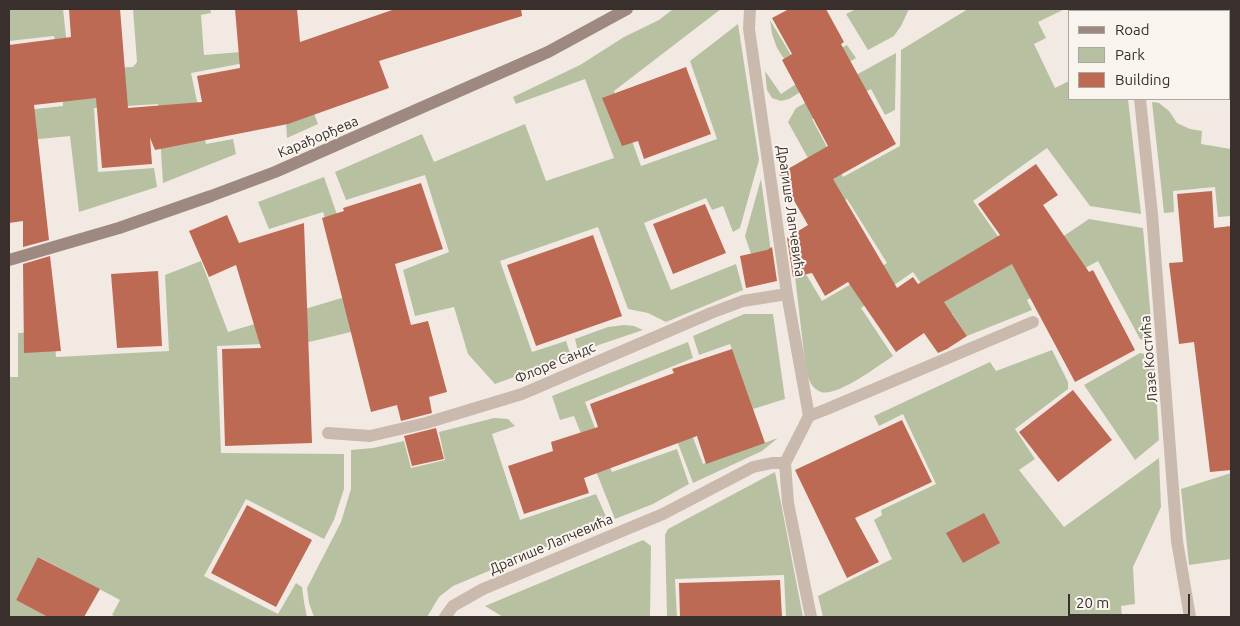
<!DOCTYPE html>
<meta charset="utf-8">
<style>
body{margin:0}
#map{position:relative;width:1240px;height:626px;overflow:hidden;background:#f2eae2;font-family:Ubuntu,sans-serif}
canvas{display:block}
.frame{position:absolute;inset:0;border:10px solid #392f2c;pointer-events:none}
.legend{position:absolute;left:1068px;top:10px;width:162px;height:90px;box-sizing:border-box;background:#faf4ee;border:1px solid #ada5a0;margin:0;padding:6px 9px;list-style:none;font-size:15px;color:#392f2c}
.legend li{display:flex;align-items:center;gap:10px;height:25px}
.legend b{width:25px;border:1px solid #ada5a0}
.scale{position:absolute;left:1068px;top:594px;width:122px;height:22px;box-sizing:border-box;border:2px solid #392f2c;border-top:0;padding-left:6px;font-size:15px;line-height:18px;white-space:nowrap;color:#392f2c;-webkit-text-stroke:4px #faf4ee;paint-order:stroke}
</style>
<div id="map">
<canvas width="1240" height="626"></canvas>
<div class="frame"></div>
<ul class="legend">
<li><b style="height:6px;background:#9d897f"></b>Road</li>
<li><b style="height:14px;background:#b7c1a2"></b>Park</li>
<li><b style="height:14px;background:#bd6a54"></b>Building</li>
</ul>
<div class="scale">20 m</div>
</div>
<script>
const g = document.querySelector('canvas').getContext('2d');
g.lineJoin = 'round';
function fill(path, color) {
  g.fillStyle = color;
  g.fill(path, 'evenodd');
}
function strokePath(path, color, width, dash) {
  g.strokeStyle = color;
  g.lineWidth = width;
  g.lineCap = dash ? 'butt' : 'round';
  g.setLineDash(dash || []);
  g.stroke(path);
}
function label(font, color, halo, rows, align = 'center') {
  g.font = font + ' Ubuntu,sans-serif';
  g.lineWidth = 4;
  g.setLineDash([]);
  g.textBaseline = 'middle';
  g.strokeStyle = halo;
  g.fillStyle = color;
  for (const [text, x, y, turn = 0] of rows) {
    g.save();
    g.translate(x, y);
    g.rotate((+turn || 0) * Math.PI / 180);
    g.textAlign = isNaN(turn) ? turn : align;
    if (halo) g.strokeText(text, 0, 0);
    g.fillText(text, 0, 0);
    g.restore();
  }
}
fill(new Path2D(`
 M9,9h54l6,55h-10l-5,-28 -45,5z
 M133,9h77l1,4 -10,2 3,40 85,-7 29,76 -31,14 -4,-66 -28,-11 -64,12 15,71 27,-5 3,15 -73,29 -5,-79 -64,4 4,64 56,-4 3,19 -78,25 -9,-76 -61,6v-56l15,-2 2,26 37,-4 -2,-36 72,-3 4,-5z
 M673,9h48l-107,82 27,75 76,-27 -27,-78 48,-37 21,136 -19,68 -7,4 -10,-26 -11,4 -6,-12 -62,25 27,67 65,-26 7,26 -77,32 -18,-9 -20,-4 -30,-82 -98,34 32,91 34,-11 5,15 -76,28 -27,-30 -14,-47 -39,9 -12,-46 46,-18 -24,-77 -79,25 -11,-28 87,-38 12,28 91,-38 21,57 68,-23 -29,-79 -69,25 -3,-7 67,-32 44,-28 35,-17z
 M856,9h53l-8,17 -7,10 -26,14 -22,-36z
 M968,9h97l-27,13 8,16 -12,6 21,44 14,-7v18h59l13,115 -51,-8 -43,-58 -74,53 46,65 70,-47 54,9 10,115 -13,-4 -42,-78 -71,39 5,10 -65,26 -15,-23 -7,5 -32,-46 -52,36 32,48c-15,10 -56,41 -72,36 -9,-3 -13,-13 -15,-21l-12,-103 6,-4 22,37 65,-38 -40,-64 -13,6 -46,-83 8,-14 100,-55 -1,57 -10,5 -14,-26 -59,30 31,58 57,-31 1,-96z
 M770,20l30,50 47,-25 9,13 -67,41 -8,2 -9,-3 -5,-8 -2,-19 16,23 18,-12 -22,-34 -5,-14z
 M1152,102l7,1 10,8 8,12 13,6 12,2 -1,13 30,5v67l-13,1 -3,-30 -42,4 1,21 -10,1z
 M324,177l34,98 -12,4 -23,-67 -54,17 -11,-27z
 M761,179l14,102 -24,-27 -6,-18z
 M201,261l27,71 117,-35 10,34 -46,11 -92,4 4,107 123,1v35l-10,31 -10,19 -78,-40 -42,77 74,38 18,-31 6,4 2,15 3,15h-191l-4,-2 8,-15 -81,-43 -23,43 33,17h-40v-240h9v-44l36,-2 2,26 113,-6 -4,-76z
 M744,314h29l12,85 -32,10 -23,-65 -31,11 -6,-19z
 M624,325l10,1 9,4 -65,22 -3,-13 33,-12z
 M688,342l5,16 -108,44 27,70 65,-23 12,35 -36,20 -38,15 -41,-103 -14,4 -8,-24z
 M1052,350l16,32v7l-53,40 20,30 -16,11 45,57 95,-69 2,49 -28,60 2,37 -14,2 1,11h-299l-5,-21 74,-37 -18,-39 8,-5 -1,-5 55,-26 -33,-70 -24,12 -5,-10 116,-54 6,9z
 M1140,353l14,3 5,84 -24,20 -51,-75z
 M677,395l26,69 75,-26 -16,13 -69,32 -31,-82z
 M494,418l14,1 7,7 -23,8 28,86 76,-26 12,27 -155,65 -14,11 -12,20h-113l-5,-14 -2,-15 34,-66 10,-33v-39l22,-2 31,-7 7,27 34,-8 -6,-28z
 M775,472l28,145h-17l-2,-42 -109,4 2,38h-10l-2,-82 3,-6z
 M1231,473v86l-42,6 -8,-76z
 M643,540l8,6 -1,71h-147l-18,-11z`), '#b7c1a2');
fill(new Path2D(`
 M69,9h51l8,99 74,-6 -5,-26 43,-8 -5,-59h62l3,33 95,-33h126l1,7 -143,45 10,27 -101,36 -133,26 -5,-12 2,26 -50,4 -6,-70 -62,7 15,135 -26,7v-26l-14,2v-178l62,-8z
 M789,9h37l18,33 -3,2 55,100 -63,35 64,109 16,-11 5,7 82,-49 -22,-31 58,-40 22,31 -15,10 46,67 4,-2 42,80 -60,32 -63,-118 -68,38 23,34 -20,13 -9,4 -14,-20 -28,19 -48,-70 -23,14 -13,-23 -19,4 -6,-39 21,-13 -29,-51 49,-28 -46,-86 10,-6 -20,-36z
 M686,67l25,67 -67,25 -6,-18 -16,5 -20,-48z
 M421,183l22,66 -48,15 16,61 17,-4 19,71 -18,5 3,16 -31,8 -4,-16 -26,7 -49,-194 22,-7 -1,-3z
 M1212,191l2,37 17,-2v244l-21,2 -16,-130 -15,2 -10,-81 14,-1 -6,-68z
 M705,204l21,49 -53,21 -20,-50z
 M227,215l12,28 65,-20 8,220 -87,3 -3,-97 39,-1 -25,-83 -27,12 -20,-46z
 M593,235l29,81 -86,30 -29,-81z
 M772,247l5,34 -31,7 -6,-32 27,-6z
 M50,256l11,95 -37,2 -1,-89z
 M158,271l4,75 -45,2 -6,-74z
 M732,349l33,94 -59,21 -9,-28 -113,42 5,15 -65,21 -16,-48 45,-15 -2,-9 47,-15 -8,-23 84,-31 -2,-4z
 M1073,390l39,50 -54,42 -39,-50z
 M902,420l30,62 -77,36 24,44 -32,16 -52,-108z
 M436,428l8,31 -32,7 -8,-30z
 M247,505l65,35 -36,67 -65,-34z
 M984,513l16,30 -37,20 -17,-30z
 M38,557l62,32 -16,28h-36l-32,-17z
 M780,580l2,37h-102l-1,-34z`), '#bd6a54');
strokePath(new Path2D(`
 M445,617l8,-11 30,-17 180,-75 90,-47 19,-4h13`), '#cabaae', 12);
strokePath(new Path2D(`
 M750,9l-1,20 38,265 22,122 -24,47 3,40 23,114
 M1131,9l1,2
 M1140,99l12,115 25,327 13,76
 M809,416l18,-7 206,-87
 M328,433l42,3 56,-13 96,-29 189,-81 32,-12 44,-7`), '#cabaae', 12);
strokePath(new Path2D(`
 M9,260l110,-32 92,-32 64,-24 273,-120 79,-43`), '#9d897f', 12);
label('14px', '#392f2c', '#faf4ee', [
 ["Карађорђева",318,137,-23],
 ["Драгише Лапчевића",791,211,82],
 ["Лазе Костића",1149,359,-95],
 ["Флоре Сандс",555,363,-23],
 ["Драгише Лапчевића",551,544,-23]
]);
</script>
